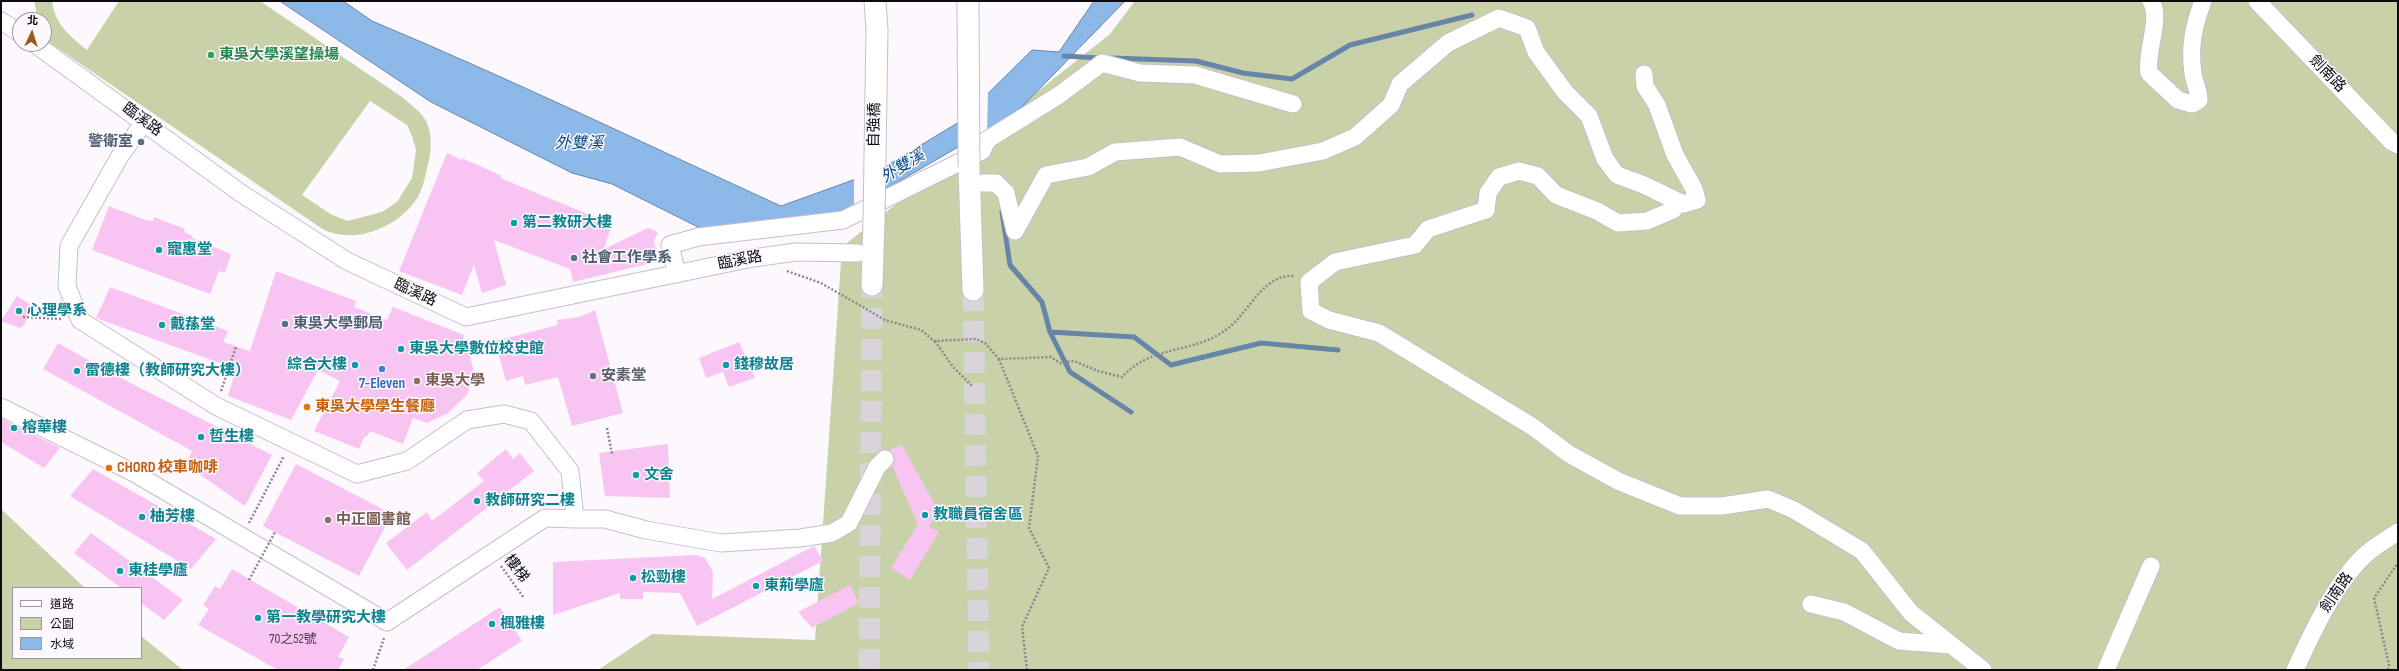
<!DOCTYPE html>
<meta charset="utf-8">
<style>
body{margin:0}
#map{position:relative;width:2399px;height:671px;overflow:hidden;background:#fcf8fe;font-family:"Sofia Sans Condensed","Noto Sans TC",sans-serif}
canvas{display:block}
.frame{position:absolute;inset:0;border:2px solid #0d0b0e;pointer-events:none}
.legend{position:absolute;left:12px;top:587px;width:130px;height:72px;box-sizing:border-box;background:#fcf8fe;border:1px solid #9c999e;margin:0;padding:5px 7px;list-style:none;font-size:12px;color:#0d0b0e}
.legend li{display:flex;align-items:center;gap:8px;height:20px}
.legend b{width:20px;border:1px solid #9c999e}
.north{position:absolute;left:12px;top:12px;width:40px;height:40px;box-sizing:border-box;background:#fcf8fe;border:1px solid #9c999e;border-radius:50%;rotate:4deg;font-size:11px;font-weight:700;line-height:16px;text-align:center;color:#0d0b0e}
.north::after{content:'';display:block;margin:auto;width:14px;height:18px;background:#985c1e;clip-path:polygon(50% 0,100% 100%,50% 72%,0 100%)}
</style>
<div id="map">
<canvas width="2399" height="671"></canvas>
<div class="frame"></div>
<ul class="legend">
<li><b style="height:5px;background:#fff"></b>道路</li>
<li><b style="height:11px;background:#c9d1a9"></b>公園</li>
<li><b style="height:11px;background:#8db9e8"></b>水域</li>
</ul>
<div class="north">北</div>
</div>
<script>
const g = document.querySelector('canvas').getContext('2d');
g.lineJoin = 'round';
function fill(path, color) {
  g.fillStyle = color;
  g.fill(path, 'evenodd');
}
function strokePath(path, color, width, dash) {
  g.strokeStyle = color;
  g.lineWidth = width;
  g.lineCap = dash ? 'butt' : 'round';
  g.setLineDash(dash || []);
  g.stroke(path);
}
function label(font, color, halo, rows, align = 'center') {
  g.font = font + ' "Sofia Sans Condensed","Noto Sans TC",sans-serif';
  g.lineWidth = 3;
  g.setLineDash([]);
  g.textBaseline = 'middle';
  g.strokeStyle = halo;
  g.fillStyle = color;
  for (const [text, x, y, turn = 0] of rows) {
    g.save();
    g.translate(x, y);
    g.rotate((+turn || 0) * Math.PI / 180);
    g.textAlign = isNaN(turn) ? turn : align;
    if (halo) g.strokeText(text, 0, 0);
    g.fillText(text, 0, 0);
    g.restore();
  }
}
fill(new Path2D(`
 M34,1h18c3,24 18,35 35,49l32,-49h141l142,96c9,8 20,15 25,26 6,14 4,32 0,45 -2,11 -5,23 -11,32 -20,28 -59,44 -92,30l-274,-187 -6,-10v-13h-6zM370,101l37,24 5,11 4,14 -4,28 -15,24 -15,10 -34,9 -16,-6 -30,-20z
 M1135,1h1263v669h-1800l54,-36 163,6 27,-393 268,-213z
 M1,509l84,79h-72v70h128v-22l42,34h-182z`), '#c9d1a9');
const water = new Path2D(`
 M280,1h63l29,20c139,58 273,123 409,185l97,-35 81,-49 73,-72 27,2 35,-51h31l-110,113 -167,97 -138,22 -98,-49 -40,-11 -141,-71z`);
fill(water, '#8db9e8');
strokePath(water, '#6785a7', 1);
fill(new Path2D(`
 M988,91l-1,42 -26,14 -2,-28z
 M877,169l8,23 -31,18v-33z`), '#fcf8fe');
strokePath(new Path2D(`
 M1064,56l36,2
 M1112,58l84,3 47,12 49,6 58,-34 122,-30
 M1002,212l8,53 32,37 8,30 84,5 37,28 90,-22 77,7
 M1050,332l20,40 61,40`), '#6785a7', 5);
fill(new Path2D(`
 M447,153l14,7 1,-2 40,18 -2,2 112,46 -8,25 44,-21 10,4 -4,9 5,20 -86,21 -3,-13 -76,-29 12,45 -24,8 -8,-28 -12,30 -63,-24z
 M109,206l36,14 8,1 1,-4 31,12 -1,3 9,4 -1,2 39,16 -6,19 -6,-2 -9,23 -118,-44z
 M276,271l80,30 -2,6 33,13 6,-13 71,28 -2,7 5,2 6,24v11l-6,16 -19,18 -21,10 -14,-5 -10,26 -33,-13 -3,5h-2l-6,13 -45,-18 26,-50 -22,-11 -27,50 -63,-24 8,-27 -140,-51 14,-31 118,44 -5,11 27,9z
 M17,296l13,8 -5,20 -5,4 -19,-7z
 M595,310l28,103 -51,13 -14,-49 -33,8 -2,-9 -17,5 -11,-40 63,-16 -1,-5 23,-3z
 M739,342l16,36 -26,9 -6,-15 -17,6 -7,-20z
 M58,343l57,32 157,80 -27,51 -59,-41 6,-14 -149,-82z
 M1,418l59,30 -16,20 -43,-26z
 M668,444l2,54 -65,-2 -6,-43z
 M902,445l37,67 -10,14 10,6 -29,48 -19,-12 27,-44 -26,-58 3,-9 -6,-7z
 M506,449l7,10 7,-6 14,18 -127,99 -21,-27 41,-31 5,9 52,-40 -7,-8z
 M296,464l96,50 -33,62 -96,-50z
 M93,469l123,70 -25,30 -121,-73z
 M91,533l50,36 42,31 -19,20 -23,-17v-15h-20l-47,-35z
 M814,546l9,15 -126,65 -17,-33 -37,-1v7h-23v-6l-67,22v-53l143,-7 9,3 8,14 -1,27z
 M232,569l117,68 -11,20 6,2 -6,11h-60l-80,-45 11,-16 -6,-4 12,-19 5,3z
 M850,585l9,18 -47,25 -14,-16z
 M500,607l22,34 -45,29h-74z`), '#f8c4f1');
strokePath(new Path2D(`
 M973,290l6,380
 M869,670l3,-385`), '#d8d4da', 21, [21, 10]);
const minor = new Path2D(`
 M2151,1c11,18 -6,51 -2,72l29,27 14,4 7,-4c0,-10 -5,-17 -6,-27 -4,-26 1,-48 10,-72
 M2257,1l135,141 6,3
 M1,21l19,12
 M35,44l207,150 105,67 119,56 287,-59 43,-6 62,1
 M983,183h13l10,10 9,38 31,-56 42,-8 27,-15 65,-5 40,17 39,-1 64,-12 32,-14 36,-32 9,-21 48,-41 51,-25 28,10 9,24 29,40 24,24 16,43 12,16 27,10 39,19 14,-4 -3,-11 -19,-34 -18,-50 -12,-19 -1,-12
 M1679,202l-6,8 -26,11 -29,2 -21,-12 -41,-16 -18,-19 -19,-5 -20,6 -11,16 -2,17 -58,19 -13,16 -80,17 -26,20 2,29 18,9 50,13 154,94 36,27 49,27 62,25h42l46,-7 26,11 68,41 49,62 72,57
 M677,274l-7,-29 28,-8 145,-17 139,-69 5,-11 72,-45 43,-32 38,10 55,2 98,29
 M1,407l135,67 251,148 158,-104 30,1 -5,-48 -39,-50 -27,-7 -37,6 -60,41 -50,13 -141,-68 -136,-86 -13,-34 2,-40 51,-90 24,-34
 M575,519h30l41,11 75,13 79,-5 32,-5 17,-10 28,-56 8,-8
 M1811,604l33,8 55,29 52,4
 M2106,670l45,-104
 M2295,670c17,-37 40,-87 70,-115 10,-9 22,-16 33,-23`);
const major = new Path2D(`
 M875,1l2,29
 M969,167l4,123
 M872,285l2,-65`);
strokePath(minor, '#c5bfc9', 19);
strokePath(major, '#c5bfc9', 23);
strokePath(new Path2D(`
 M787,271l34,12 64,37 36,10 13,11 42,-2 9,4 14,16 52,-2 9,6 14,-2 24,10 24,6c30,-33 73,-23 105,-48 22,-16 36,-56 68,-53
 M23,317l40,2
 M935,341l18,26 19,19
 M999,359l39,97 -9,72 20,40 -27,59 5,43
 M221,391l15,-44
 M607,428l5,26
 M249,523l35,-67
 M501,566l23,32
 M373,670l11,-32
 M2388,670l1,-5 -15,-67 24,-35`), '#8a878c', 2.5, [2, 2]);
strokePath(minor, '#fff', 17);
strokePath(major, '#fff', 21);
const majorBridge = new Path2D(`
 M968,1l1,166
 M874,220l3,-190`);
strokePath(majorBridge, '#c5bfc9', 23, []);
strokePath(new Path2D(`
 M249,580l26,-48`), '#8a878c', 2.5, [2, 2]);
strokePath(majorBridge, '#fff', 21);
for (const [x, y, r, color] of [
 [211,55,4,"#2e9e5b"],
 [141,142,4,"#5c6f8a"],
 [514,223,4,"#0f9aa8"],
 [159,250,4,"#0f9aa8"],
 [574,258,4,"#5c6f8a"],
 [19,311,4,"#0f9aa8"],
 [285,324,4,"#5c6f8a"],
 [162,325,4,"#0f9aa8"],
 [401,349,4,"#0f9aa8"],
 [355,365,4,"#0f9aa8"],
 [726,365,4,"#0f9aa8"],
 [382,369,4,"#3f7fe0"],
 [77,371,4,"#0f9aa8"],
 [593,376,4,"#6b7280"],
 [417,381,4,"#8d6e63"],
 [307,407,4,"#e8710a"],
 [14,428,4,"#0f9aa8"],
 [201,437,4,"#0f9aa8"],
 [109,468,4,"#e8710a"],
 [636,475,4,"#0f9aa8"],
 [477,501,4,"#0f9aa8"],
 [925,515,4,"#0f9aa8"],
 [142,517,4,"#0f9aa8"],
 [328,520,4,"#8d6e63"],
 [120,571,4,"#0f9aa8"],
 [633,578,4,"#0f9aa8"],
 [756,586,4,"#0f9aa8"],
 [258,618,4,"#0f9aa8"],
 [492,624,4,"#0f9aa8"]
]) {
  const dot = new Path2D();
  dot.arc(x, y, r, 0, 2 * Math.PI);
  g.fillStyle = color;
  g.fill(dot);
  strokePath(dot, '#fcf8fe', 1.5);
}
label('13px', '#483947', null, [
 ["70之52號",293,640]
]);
label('bold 15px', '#27864d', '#fcf8fe', [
 ["東吳大學溪望操場",219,55]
], 'left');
label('15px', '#0d0b0e', '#fcf8fe', [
 ["劍南路",2327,74,46],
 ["臨溪路",142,120,36],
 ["自強橋",875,125,-89],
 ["臨溪路",740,261,-11],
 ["臨溪路",415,293,25],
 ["樓梯",516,569,53],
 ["劍南路",2337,593,-55]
]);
label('bold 15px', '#4e5e75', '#fcf8fe', [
 ["警衛室",133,142,"right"],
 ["社會工作學系",582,258],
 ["東吳大學郵局",293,324]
], 'left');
label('bold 15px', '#0d838f', '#fcf8fe', [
 ["第二教研大樓",522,223],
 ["寵惠堂",167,250],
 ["心理學系",27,311],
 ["戴蓀堂",170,325],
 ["東吳大學數位校史館",409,349],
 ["綜合大樓",347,365,"right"],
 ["錢穆故居",734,365],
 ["雷德樓（教師研究大樓）",85,371],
 ["榕華樓",22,428],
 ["哲生樓",209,437],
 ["文舍",644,475],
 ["教師研究二樓",485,501],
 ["教職員宿舍區",933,515],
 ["柚芳樓",150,517],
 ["東桂學廬",128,571],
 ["松勁樓",641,578],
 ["東荊學廬",764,586],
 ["第一教學研究大樓",266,618],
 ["楓雅樓",500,624]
], 'left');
label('bold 15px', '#5b616d', '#fcf8fe', [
 ["安素堂",601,376]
], 'left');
label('bold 15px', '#785e54', '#fcf8fe', [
 ["東吳大學",425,381],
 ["中正圖書館",336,520]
], 'left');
label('bold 15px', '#366cbe', '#fcf8fe', [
 ["7-Eleven",382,384]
]);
label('bold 15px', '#c56008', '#fcf8fe', [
 ["東吳大學學生餐廳",315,407],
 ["CHORD 校車咖啡",117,468]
], 'left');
label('italic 16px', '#074b83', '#fcf8fe', [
 ["外雙溪",579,144],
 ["外雙溪",903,167,-32]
]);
</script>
